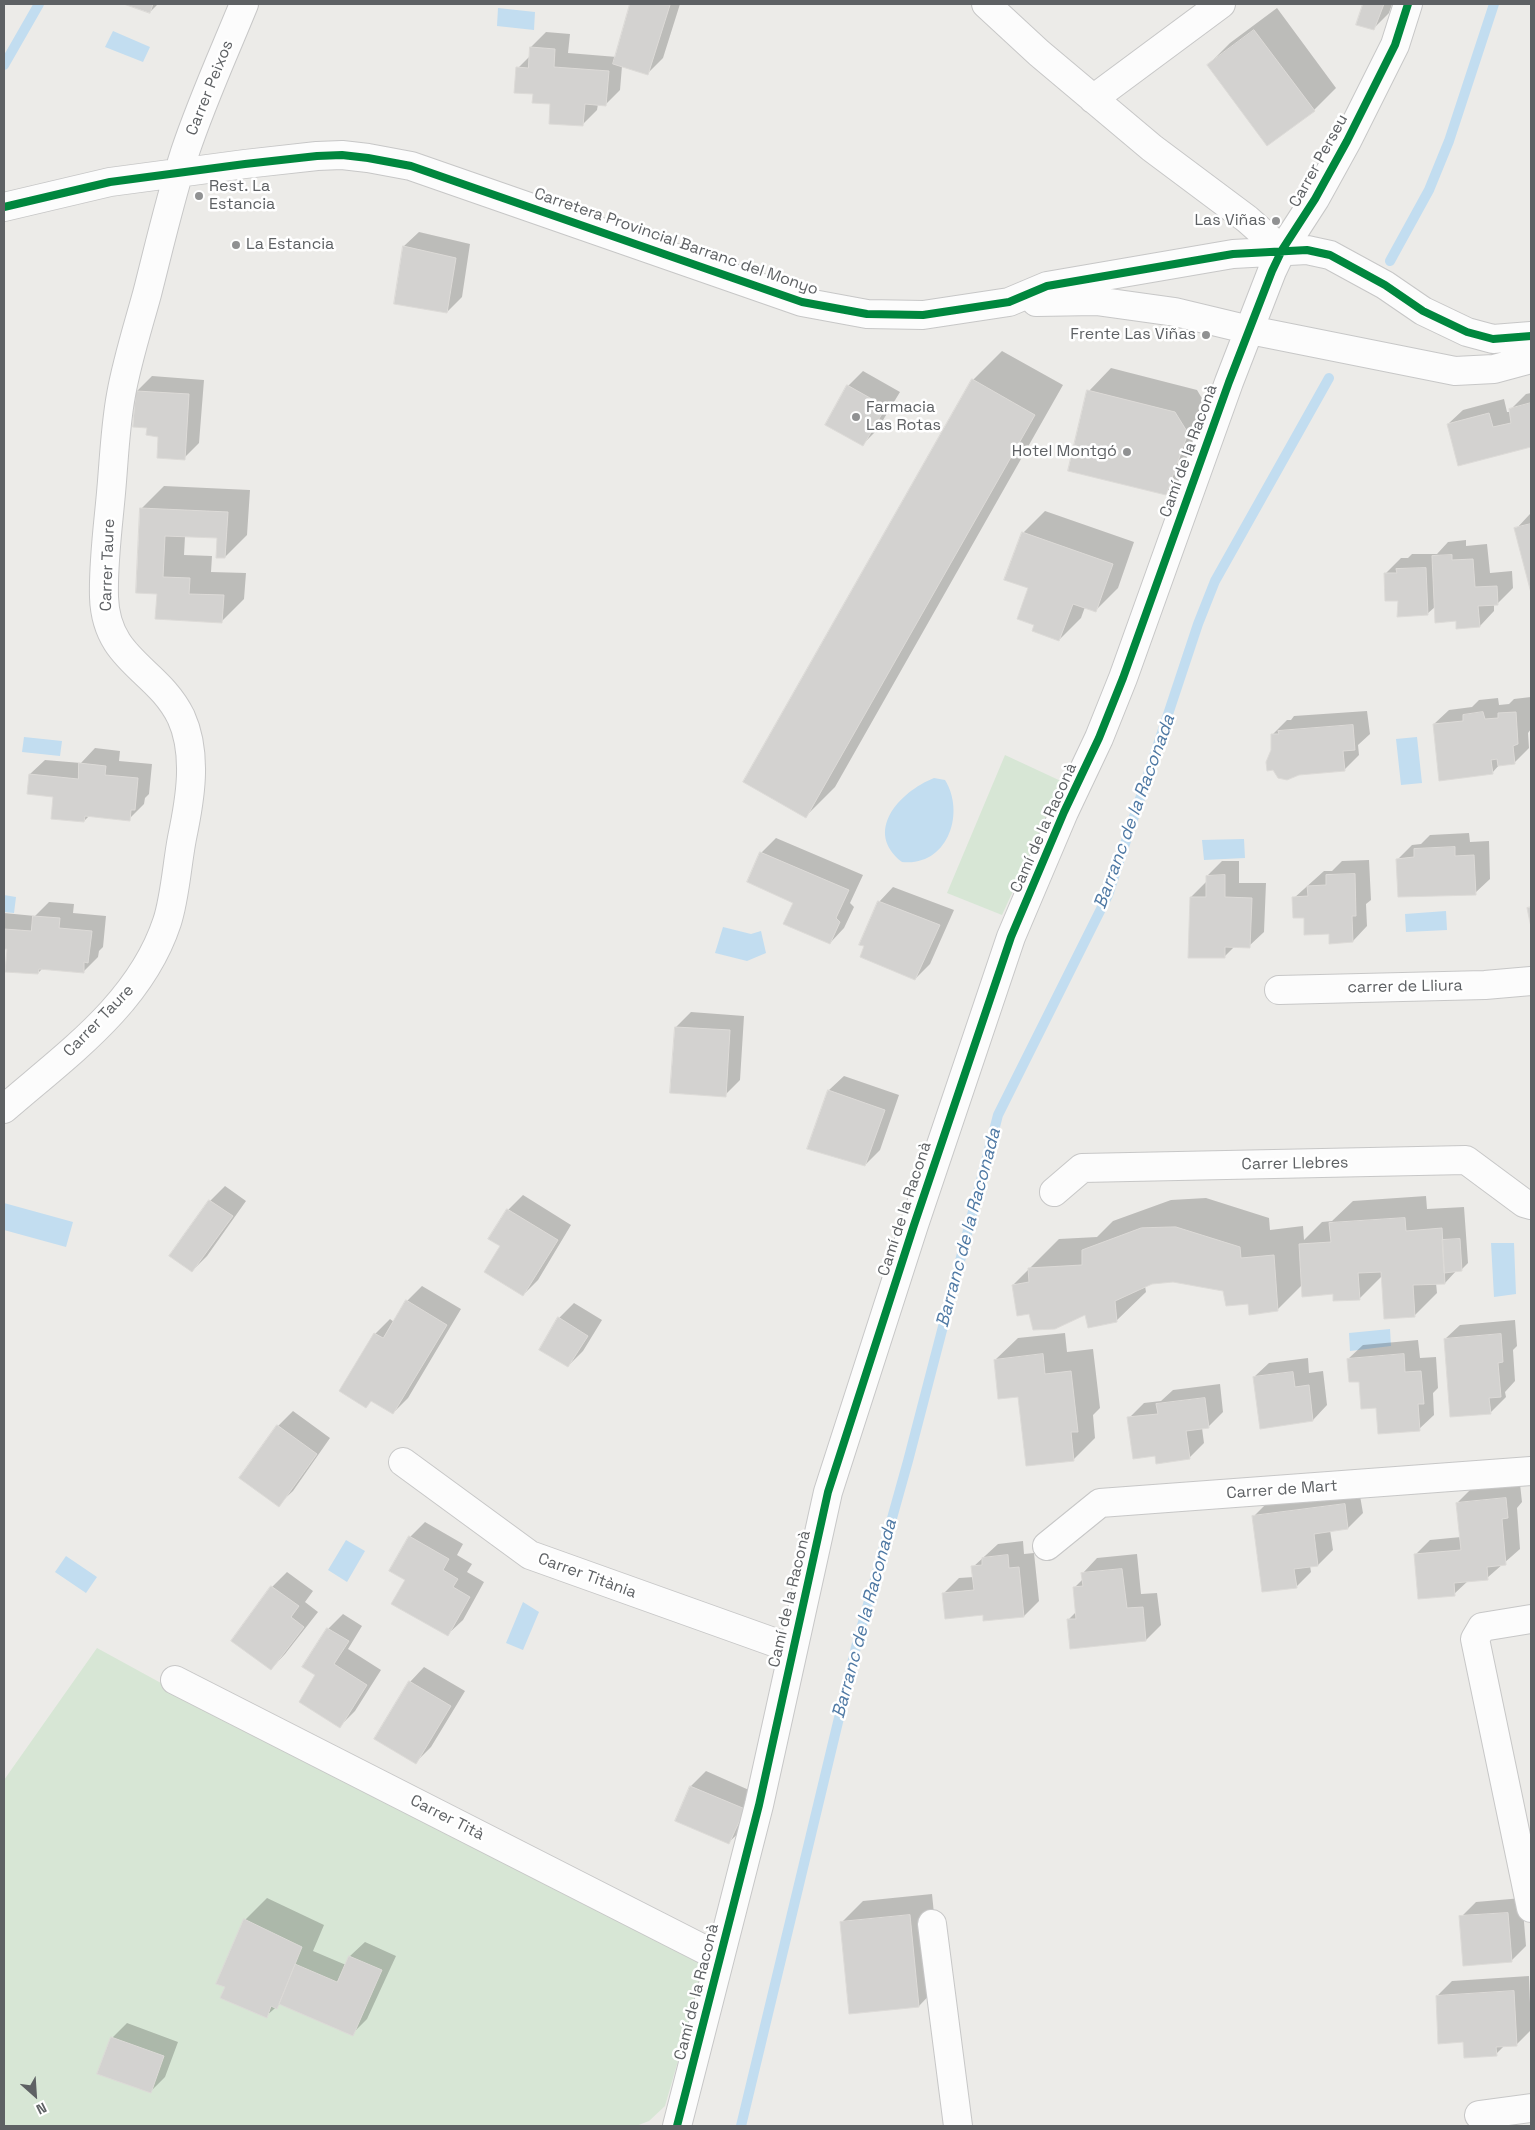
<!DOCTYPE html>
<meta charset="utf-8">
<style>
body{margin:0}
#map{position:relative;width:1535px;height:2130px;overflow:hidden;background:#ecebe8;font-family:"Space Grotesk",sans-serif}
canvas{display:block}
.frame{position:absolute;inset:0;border:5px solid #5e6164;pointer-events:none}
.north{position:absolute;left:10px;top:2070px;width:50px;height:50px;-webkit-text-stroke:4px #fff;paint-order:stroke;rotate:154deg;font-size:14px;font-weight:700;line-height:20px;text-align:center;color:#5e6164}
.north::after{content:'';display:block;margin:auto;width:18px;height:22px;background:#5e6164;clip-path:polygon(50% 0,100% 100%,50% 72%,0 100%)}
</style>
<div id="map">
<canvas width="1535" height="2130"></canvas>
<div class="frame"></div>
<div class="north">N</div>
</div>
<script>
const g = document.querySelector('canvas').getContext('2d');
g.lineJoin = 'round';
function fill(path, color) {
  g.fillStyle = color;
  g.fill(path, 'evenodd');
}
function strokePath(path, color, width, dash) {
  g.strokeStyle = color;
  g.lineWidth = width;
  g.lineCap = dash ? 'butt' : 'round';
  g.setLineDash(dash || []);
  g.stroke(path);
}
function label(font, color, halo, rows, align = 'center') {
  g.font = font + ' "Space Grotesk",sans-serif';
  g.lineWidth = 5;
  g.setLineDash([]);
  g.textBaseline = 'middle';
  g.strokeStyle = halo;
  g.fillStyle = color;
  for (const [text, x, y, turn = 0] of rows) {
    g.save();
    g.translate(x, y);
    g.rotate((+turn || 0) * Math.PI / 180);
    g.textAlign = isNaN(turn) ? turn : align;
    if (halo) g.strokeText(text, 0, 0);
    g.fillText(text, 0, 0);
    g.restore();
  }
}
fill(new Path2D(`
 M1005,755l58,27 -61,133 -55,-22z
 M97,1648l126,69 483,247 -41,142 -16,15 -13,5h-632v-346z`), '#d7e6d5');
fill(new Path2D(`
 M498,8l37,4 -1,18 -37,-4z
 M113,31l37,16 -7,15 -38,-15z
 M24,737l38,4 -2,15 -38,-4z
 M1417,737l5,46 -21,2 -5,-46z
 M934,778l11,2c21,34 2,87 -43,82 -39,-30 -3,-70 32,-84z
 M1244,839l1,19 -41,2 -2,-20z
 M4,895l12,2 -2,16 -10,-1z
 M1446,911l1,19 -41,2 -1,-18z
 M723,927l28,7 10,-3 5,22 -19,8 -32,-8z
 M4,1203l69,19 -7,25 -62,-17z
 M1491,1243h23l2,51 -22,3z
 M1390,1329l1,17 -41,5 -1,-18z
 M346,1540l19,11 -18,31 -19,-12z
 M66,1556l31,21 -11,16 -31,-21z
 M523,1602l16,10 -16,38 -17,-7z`), '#c2ddf0');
fill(new Path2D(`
 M127,4h31l-8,8z
 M632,4h48l-17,54 -15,15 -26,-7 -2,24 -15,15 -7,-1 -1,6 -15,15 -48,-32 -16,-25 13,-13v-8l15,-15 24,2 -2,19 49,4z
 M1364,4h28l-3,9 -15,15 -16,-4z
 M1277,8l59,80 -22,22 -106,-45 22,-22z
 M419,232l51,12 -8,53 -15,15 -43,-66z
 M1002,351l61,34 -228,402 -29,29 167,-436z
 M1111,368l86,22 12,20 -21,62 -22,22 -77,-103z
 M863,371l37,21 -23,38 -15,15 -14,-59z
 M152,376l52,4 -5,63 -15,15 -36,-31 -11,-36z
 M1531,393v52l-72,19 -11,-40 15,-14 41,-11 3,13h4v-3l15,-15z
 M164,486l86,4 -3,45 -22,22 -7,-20 -33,-1 -1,19 28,1 -1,16 35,1 -2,26 -22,22 -64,-28 -17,-84z
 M1045,511l89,31 -16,46 -23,23 -10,-4 -4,11 -22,22 -23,-16 -13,-91z
 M1530,514h1v74l-15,-59z
 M1466,540v6l21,-2 3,29 22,-2 1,17 -15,15 -4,1v7l-14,15 -23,-6 -21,-14 -9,8 -28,-15 -13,-26 15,-15h7l4,-4h25l11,-12z
 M1531,697v32l-3,4 1,15 -15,15 -14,1 -8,9 -52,7 -6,-56 15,-14 23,-3 7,-7 19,-2 1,7 10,-1 5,-5z
 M1367,711l3,23 -12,11 1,10 -15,15 -71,-19 -1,-16 15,-15h4l3,-4z
 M95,748l25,3 -1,10 33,3 -3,30 -4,4 -1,6 -15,15 -40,-3 -5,5 -54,-47 15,-14 36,3z
 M1469,833l1,9 19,-1 1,38 -15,14 -78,-33 15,-15 9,-1 9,-9z
 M776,838l87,37 -13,28 4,4 -10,21 -14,15 -36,-41 -33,-49z
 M1369,860l2,40 -5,4 1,22 -14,15 -23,-8 -36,-35 30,-27h8l10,-10z
 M1222,861h17v22h27l-2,49 -15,14h-14l-11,11 -33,-60 15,-15 1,-6z
 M893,887l61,23 -24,54 -15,15 -49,-33 13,-44z
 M49,902l25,2 -1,9 33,3 -3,31 -4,4 -1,6 -15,15 -40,-4 -5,5 -30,-25h-4v-35l31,3z
 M691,1012l53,4 -4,64 -15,15 -49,-68z
 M844,1076l55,19 -19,55 -15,15 -36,-75z
 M225,1186l21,15 -39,55 -15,15 -21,-15 39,-55z
 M523,1195l48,30 -33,55 -15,15 -21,-50 6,-35z
 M1426,1196l1,13 37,-2 4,56 -7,7h-4l-12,13h-9l1,10 -22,22 -32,-40 -24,24 -57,-14 -24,24 -54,-19 -51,-9 -22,2 -6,3 1,6 -30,29 -30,-8 -56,-1 -17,-27 46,-46 38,-2 16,-16 58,-21 35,-2 63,20 1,12 33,-4 1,14 18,-18 10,-1 21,-20z
 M422,1286l39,23 -53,89 -15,15 -21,-13 -6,6 -25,-15 34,-57 15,-15 4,3 13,-21z
 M574,1303l28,17 -19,31 -15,15 -9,-48z
 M1515,1320l2,26 -4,4 2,31 -10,11 1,5 -15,15 -46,-73 15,-14z
 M1065,1333l2,19 26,-3 7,59 -7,7 2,23 -22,22 -53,-64 -25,-36 23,-22z
 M1418,1340l2,18 16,-1 2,31 -5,5 1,22 -15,14 -59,-49 -12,-21 15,-14z
 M1308,1358l1,15 14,-2 4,34 -14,15 -59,-43 15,-14z
 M1220,1384l3,28 -15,15 -6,1 2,15 -15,15 -60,-40 15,-15 17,-2 12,-11z
 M293,1411l37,27 -37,53 -15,14v-79z
 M1520,1484l2,18 -5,6 3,41 -33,29 -18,2 -15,14 -39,-39 15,-15 31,-3 -4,-34 15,-15z
 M1359,1490l4,23 -15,15 -18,2 3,20 -15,15 -8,1 1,6 -15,15 -43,-70 15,-15z
 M425,1522l38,22 -6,11 15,9 -5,8 17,10 -21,38 -15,14 -42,-54 -15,-9 19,-34z
 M1023,1541l1,13 10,-1 5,48 -15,15 -40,4v-6l-40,-21 15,-15 15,-1 -1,-10 25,-23z
 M1137,1554l4,40 16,-1 4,32 -15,15 -78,-20 9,-9 -3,-23 9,-9v-6l14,-15z
 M287,1572l26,19 -8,11 13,10 -33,42 -14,15 1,-82z
 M343,1614l19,12 -14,23 33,21 -26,41 -15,15 -23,-52 -13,-7 24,-38z
 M424,1667l41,24 -34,56 -15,15 -6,-80z
 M706,1771l52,23 -14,34 -15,14 -52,-22 14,-34z
 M932,1894l9,89 -22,23 -78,-83 22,-22z
 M267,1898l57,27 -11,26 33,14 4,-9 15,-14 31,14 -29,63 -15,15 -71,-31 -15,13 -40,-30 19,-66z
 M1522,1898l4,48 -15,15 -50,-44 15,-15z
 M1529,1976l2,54 -15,15h-11l-9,9 -31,-13 -28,-45 15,-15z
 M127,2023l51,19 -13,35 -15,15 -38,-54z`), '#0003');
strokePath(new Path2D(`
 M4,65l35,-61
 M1390,261l39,-71 20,-49 45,-137
 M741,2126l115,-479 52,-186 90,-346 110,-220 90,-271 17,-43 114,-203`), '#c2ddf0', 10);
const building = new Path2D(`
 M124,4h29l-3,9z
 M630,4l40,1 -22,70 -35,-11z
 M1363,4h21l-10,26 -18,-5z
 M1254,30l61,81 -48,35 -60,-81z
 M530,47l25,2 -1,18 55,4 -3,35 -21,-2 -2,22 -34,-2 1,-20 -18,-1 1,-9 -19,-1 2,-26 12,1z
 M403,246l53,12 -9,55 -53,-9z
 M972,379l63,36 -229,403 -63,-36z
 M847,385l39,22 -23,39 -38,-21z
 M1087,390l88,22 13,21 -22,62 -98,-24z
 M136,391l53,3 -4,66 -28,-2 1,-21 -12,-2 1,-7 -14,-1z
 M1531,403v44l-73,19 -11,-42 42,-11 4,14 18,-4 -2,-14z
 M140,508l88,4 -3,46h-9l1,-20 -52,-2 -2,41 27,1 -1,16 35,1 -2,28 -67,-4 2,-25 -21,-1z
 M1531,524v69l-17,-65z
 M1022,532l91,32 -17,48 -23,-8 -14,37 -27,-10 2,-6 -17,-6 11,-31 -24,-8z
 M1452,555v5l21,-1 2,28 22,-1 1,19 -20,1 2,21 -24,2v-8l-21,2 -3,-67z
 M1426,568l2,47 -31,2 1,-16h-13l-1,-28h13l-1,-4z
 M1483,712l2,7 13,-1v-5l18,-1 2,32 -5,2 2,18 -17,2 -1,-7 -6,1 2,14 -54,7 -6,-57 30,-3v-6z
 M1353,725l2,25 -12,1 2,20 -46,4 -12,5 -9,-2 -5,-8 -6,1 -1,-9 5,-12v-16h8l-1,-3z
 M79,763l27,3 -1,9 33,3 -3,32h-4l-1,11 -45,-5 -1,6 -33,-3 2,-22 -26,-3 2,-20 49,5z
 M1455,847v9l19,-1 2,40 -78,2 -2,-38 18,-2v-8z
 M760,852l89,38 -13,28 4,4 -10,22 -47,-20 10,-21 -46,-21z
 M1355,874l1,42h-4l1,26 -24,2v-10l-25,1v-17h-11l-1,-21 16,-1 -1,-10 19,-1v-10z
 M1225,875v22l27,1 -2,50 -25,-1v11h-37l2,-61h16v-21z
 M878,901l62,24 -25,55 -55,-23 4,-11 -5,-1z
 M1531,907v20l-4,-19z
 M33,916l27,2 -1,10 33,3 -4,32 -4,-1v11l-45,-4 -1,5 -33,-2 2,-23h-3v-20l27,2z
 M675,1027l55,3 -4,67 -56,-4z
 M828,1090l57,20 -20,56 -58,-17z
 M209,1200l24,16 -41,56 -23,-16z
 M507,1209l51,31 -35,56 -39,-24 16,-26 -12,-7z
 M1405,1218l1,13 36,-3 3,56 -32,1 2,32 -31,2 -3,-47 -23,1 2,27 -27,1v-7l-31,3 -3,-53 32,-2 -2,-19z
 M1176,1227l64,20 1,11 33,-3 4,56 -29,4 -1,-11 -22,2 -3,-15 -50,-9 -21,2 -37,17 2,21 -29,6 -3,-13 -30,14 -22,1 -4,-16 -12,2 -5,-31 17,-3 -1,-14 54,-3v-15l59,-22z
 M1460,1239l2,32 -18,2 -2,-33z
 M406,1300l41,25 -54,89 -22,-13 -5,7 -27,-17 35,-58 9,5z
 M558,1317l30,19 -20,31 -29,-17z
 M1501,1334l2,28 -5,1 3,34 -12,1 2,16 -41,3 -6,-78z
 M1043,1354l2,20 26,-3 7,61h-7l3,29 -48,5 -8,-69 -20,2 -4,-39z
 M1404,1354l1,18 16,-1 3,33h-6l2,27 -42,3 -2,-26 -15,1 -2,-27h-10l-2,-23z
 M1293,1372l2,15 14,-2 4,36 -53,8 -7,-52z
 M1205,1398l4,30 -23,3 4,28 -34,5 -1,-8 -22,3 -6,-42 31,-3 -2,-10z
 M277,1425l40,29 -38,53 -40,-29z
 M1506,1498l2,20 -6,1 4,46 -19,2 1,13 -34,3 1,13 -37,3 -4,-45 47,-4 -5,-47z
 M1345,1504l3,25 -34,5 4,32 -24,3 3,19 -35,4 -10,-76z
 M409,1536l40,23 -6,11 15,9 -5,8 17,10 -22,39 -57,-32 14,-24 -16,-9z
 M1008,1555l1,13 10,-1 5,50 -41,4v-6l-38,4 -3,-26 32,-3 -3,-24 11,-1v-7z
 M1122,1569l5,39 16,-1 3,34 -76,8 -3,-30h9l-3,-32 10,-1 -2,-13z
 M271,1586l28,20 -8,11 13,10 -33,43 -40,-29z
 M327,1628l22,13 -15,23 33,21 -27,43 -41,-26 16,-27 -13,-8z
 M409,1681l42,25 -35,58 -42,-25z
 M690,1786l55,23 -16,35 -54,-23z
 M1508,1913l4,49 -49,4 -4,-50z
 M910,1915l9,92 -70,7 -9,-92z
 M244,1919l58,28 -25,62 -6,-3 -4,12 -47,-20 5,-11 -9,-3z
 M349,1956l33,14 -29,66 -74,-32 16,-40 42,18z
 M1514,1991l3,55 -21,1 1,9 -33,2 -1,-16 -25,2 -2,-48z
 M111,2037l53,19 -13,37 -54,-19z`);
fill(building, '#d3d2d0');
strokePath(building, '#dcdad7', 1);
const minor = new Path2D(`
 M986,4l53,49 113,95 95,71 35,31
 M1093,99l128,-95
 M4,207l106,-25 135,-18 72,-8 25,-1 26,3 43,8 391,136 65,12 56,1 86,-13 38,-16 186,-32 74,-4 23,5 55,30 38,26 44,21 26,7 38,-3
 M1036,302l60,-1 79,11 75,18 205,41 39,-2 37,-10
 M1279,990l206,-5 46,-4
 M4,1109c62,-54 136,-105 163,-187 8,-24 10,-58 15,-84 8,-38 16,-84 -1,-121 -24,-49 -75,-56 -77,-120 -1,-35 4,-70 7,-104 3,-32 4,-66 10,-98 6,-34 17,-68 26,-101 12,-47 23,-95 38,-142 17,-51 39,-99 59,-148
 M1054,1192l28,-24 384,-8 58,43 7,2
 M403,1462l127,93 263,94
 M1047,1546l53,-43 431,-32
 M1531,1619l-49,8 -7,12 56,269
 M175,1680l544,277
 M932,1924l26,202
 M1479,2115l52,-7
 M677,2126l82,-321 69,-313 86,-267 97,-288 53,-125 35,-74 24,-60 106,-296 43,-111 10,-21 33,-51 32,-58 48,-96 13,-41`);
strokePath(minor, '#c7c7c7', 30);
strokePath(minor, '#fcfcfc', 28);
strokePath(new Path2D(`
 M4,207l106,-25 135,-18 72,-8 25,-1 26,3 43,8 391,136 65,12 56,1 86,-13 38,-16 186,-32 74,-4 23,5 55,30 38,26 44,21 26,7 38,-3
 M677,2126l82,-321 69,-313 86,-267 97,-288 53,-125 35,-74 24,-60 106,-296 43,-111 10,-21 33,-51 32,-58 48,-96 13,-41`), '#00873e', 8);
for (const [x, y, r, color] of [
 [199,196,5,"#909192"],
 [1276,221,5,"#909192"],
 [236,245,5,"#909192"],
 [1206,335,5,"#909192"],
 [856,417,5,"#909192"],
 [1127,452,5,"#909192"]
]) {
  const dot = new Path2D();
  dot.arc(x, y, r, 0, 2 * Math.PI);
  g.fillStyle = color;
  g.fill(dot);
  strokePath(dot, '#fff', 2);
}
label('16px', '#5e6164', '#fff', [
 ["Carrer Peixos",210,88,-68],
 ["Carrer Perseu",1319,161,-61],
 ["Carretera Provincial Barranc del Monyo",676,242,19],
 ["Camí de la Raconà",1189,451,-70],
 ["Carrer Taure",108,565,-88],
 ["Camí de la Raconà",1044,828,-66],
 ["carrer de Lliura",1405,987,-1],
 ["Carrer Taure",99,1021,-46],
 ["Carrer Llebres",1295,1164,-1],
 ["Camí de la Raconà",905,1209,-72],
 ["Carrer de Mart",1282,1490,-4],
 ["Carrer Titània",587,1576,20],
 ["Camí de la Raconà",790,1599,-77],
 ["Carrer Tità",447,1818,27],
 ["Camí de la Raconà",697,1992,-76]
]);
label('16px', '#5e6164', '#fff', [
 ["Rest. La",209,187],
 ["Estancia",209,205],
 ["Las Viñas",1266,221,"right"],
 ["La Estancia",246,245],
 ["Frente Las Viñas",1196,335,"right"],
 ["Farmacia",866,408],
 ["Las Rotas",866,426],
 ["Hotel Montgó",1117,452,"right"]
], 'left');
label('italic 18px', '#4f79a4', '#fff', [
 ["Barranc de la Raconada",1135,812,-70],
 ["Barranc de la Raconada",969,1228,-75],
 ["Barranc de la Raconada",865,1619,-75]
]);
</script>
